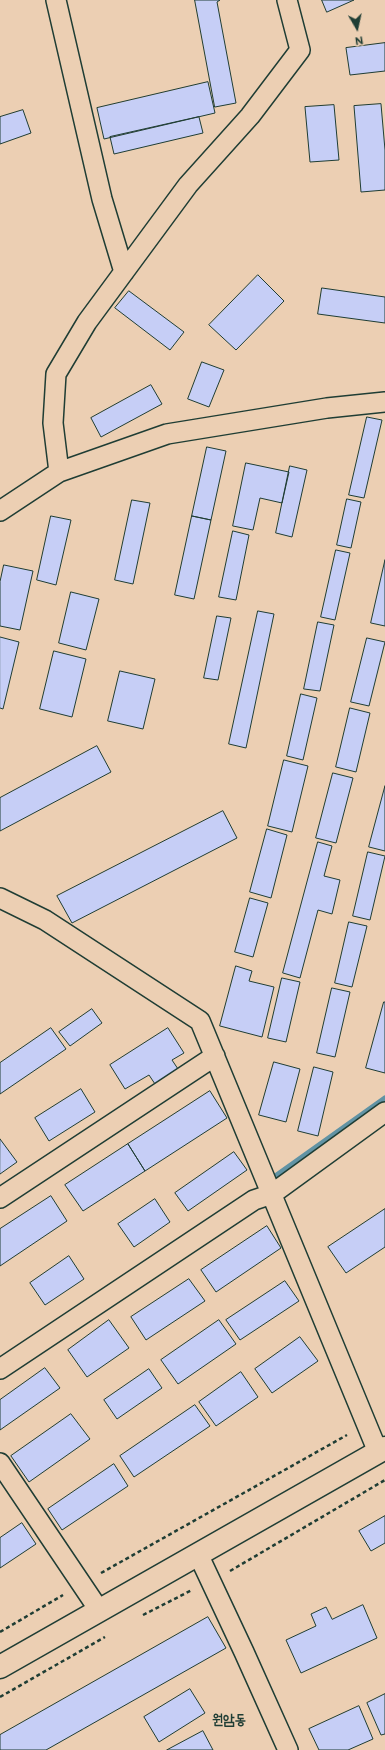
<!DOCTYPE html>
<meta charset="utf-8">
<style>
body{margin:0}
#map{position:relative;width:385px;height:1750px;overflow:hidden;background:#eccfb3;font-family:"Balsamiq Sans",sans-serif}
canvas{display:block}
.north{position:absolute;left:337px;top:8px;width:40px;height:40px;-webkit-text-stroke:3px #eccfb3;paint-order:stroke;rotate:171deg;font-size:11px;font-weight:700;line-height:16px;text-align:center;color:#1f3d34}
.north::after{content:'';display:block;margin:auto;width:14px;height:18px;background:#1f3d34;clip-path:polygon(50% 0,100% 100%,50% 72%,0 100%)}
</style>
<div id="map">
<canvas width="385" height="1750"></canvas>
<div class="north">N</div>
</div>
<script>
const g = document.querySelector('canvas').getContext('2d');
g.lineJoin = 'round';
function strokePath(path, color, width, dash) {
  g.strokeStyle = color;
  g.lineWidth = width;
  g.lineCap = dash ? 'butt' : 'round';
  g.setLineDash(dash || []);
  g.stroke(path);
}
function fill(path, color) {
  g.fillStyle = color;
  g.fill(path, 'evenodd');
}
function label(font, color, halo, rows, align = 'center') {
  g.font = font + ' "Balsamiq Sans","Poor Story",sans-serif';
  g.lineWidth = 3.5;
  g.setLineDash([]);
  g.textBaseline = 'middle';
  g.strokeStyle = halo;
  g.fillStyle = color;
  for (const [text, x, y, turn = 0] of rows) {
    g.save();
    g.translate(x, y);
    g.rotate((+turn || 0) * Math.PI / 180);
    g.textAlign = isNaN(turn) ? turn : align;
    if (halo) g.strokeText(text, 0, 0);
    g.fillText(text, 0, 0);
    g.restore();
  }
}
strokePath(new Path2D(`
 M267,1183l118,-84`), '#6193a4', 7);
const building = new Path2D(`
 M195,0h25l-3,2 19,101 -21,4z
 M322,0h32l-27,12z
 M385,43v28l-35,4 -4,-27z
 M208,82l7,31 -111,26 -7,-31z
 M381,104l4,46v40l-24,2 -7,-86z
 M334,105l5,55 -29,2 -5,-55z
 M23,110l8,23 -31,11v-27z
 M199,117l4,16 -89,21 -4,-17z
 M258,275l26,26 -48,49 -27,-25z
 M322,288l63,9v26l-67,-9z
 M129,291l55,41 -14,18 -55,-42z
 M202,362l22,8 -15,37 -21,-8z
 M151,385l11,19 -61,33 -10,-19z
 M367,417l15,3 -18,78 -15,-3z
 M207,447l19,4 -15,69 -19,-4z
 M246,463l43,9 -7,31 -22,-5 -7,32 -20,-4z
 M290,466l17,4 -15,67 -16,-4z
 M347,499l14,3 -10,46 -14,-3z
 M132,500l18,3 -17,81 -18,-4z
 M51,516l20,4 -15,65 -19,-5z
 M192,516l19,4 -17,79 -19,-4z
 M233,531l16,4 -13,65 -17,-3z
 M336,550l14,3 -15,67 -14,-3z
 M385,560v66l-14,-3z
 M4,565l29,6 -13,59 -20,-4v-44z
 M71,592l28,7 -13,51 -27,-7z
 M258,611l16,3 -28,134 -17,-4z
 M217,616l14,2 -13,62 -14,-2z
 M318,622l16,3 -14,66 -16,-2z
 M0,637l19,5 -16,67 -3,-1z
 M367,638l18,4 -16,64 -18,-4z
 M54,651l32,8 -14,58 -32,-8z
 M120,671l35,8 -12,50 -35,-8z
 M301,694l16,4 -14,62 -16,-4z
 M350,708l20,5 -14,59 -20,-5z
 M97,746l14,26 -111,59v-33z
 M284,760l24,6 -16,66 -24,-6z
 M333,773l20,5 -17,65 -20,-5z
 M385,786v65l-16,-4z
 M223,811l14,27 -165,85 -15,-27z
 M267,829l20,6 -16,63 -21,-6z
 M318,842l14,4 -8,30 16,4 -8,34 -14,-4 -18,68 -17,-5z
 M368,852l17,4 -15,64 -17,-4z
 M250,898l18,5 -15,54 -18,-5z
 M349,922l18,4 -15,61 -17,-4z
 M236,966l16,5 -3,10 25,6 -12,50 -42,-11z
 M282,978l18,4 -14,60 -18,-4z
 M332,988l18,4 -15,65 -18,-4z
 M384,1002h1v71l-19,-5z
 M92,1009l10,14 -32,23 -11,-14z
 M51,1028l15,21 -66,45v-31z
 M168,1028l16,25 -12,7 8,12 -23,15 -8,-12 -24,14 -15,-24z
 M274,1062l26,7 -14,53 -27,-7z
 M314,1067l19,5 -15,64 -20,-5z
 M81,1089l14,23 -46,29 -14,-23z
 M210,1091l17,27 -82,53 -17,-27z
 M0,1139l17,23 -17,12z
 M128,1144l17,27 -62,40 -18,-26z
 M234,1152l13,18 -59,41 -13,-18z
 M51,1196l16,25 -67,45v-37z
 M155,1199l15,23 -36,25 -16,-23z
 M385,1209v38l-39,26 -18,-26z
 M267,1226l14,22 -65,44 -15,-22z
 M69,1256l15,23 -39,26 -15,-22z
 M189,1279l16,22 -59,39 -15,-23z
 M285,1281l14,20 -59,39 -14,-20z
 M109,1320l20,28 -42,29 -19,-27z
 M219,1320l17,24 -58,40 -17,-24z
 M300,1337l18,24 -46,32 -17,-24z
 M45,1368l15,20 -60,42v-30z
 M149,1369l13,19 -45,31 -13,-19z
 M241,1372l17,25 -42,29 -17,-24z
 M195,1405l15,21 -76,51 -14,-21z
 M71,1414l19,25 -61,43 -18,-26z
 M114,1464l14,22 -66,44 -14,-21z
 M385,1516v27l-14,8 -12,-20z
 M22,1523l14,21 -36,24v-30z
 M363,1605l14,33 -76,35 -15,-33 30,-14 -5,-12 15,-7 6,12z
 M208,1617l18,31 -180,102h-46v-15z
 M190,1689l15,24 -46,29 -15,-25z
 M385,1694v40l-4,1 -14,-32z
 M359,1706l14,33 -25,11h-29l-10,-21z
 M203,1731l10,19h-46z`);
fill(building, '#c6cef6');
strokePath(building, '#1f3d34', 1);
const minor = new Path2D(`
 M56,0l46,199 22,73
 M59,472l-6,-49 3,-49 31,-52 101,-137 62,-69 50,-66 -13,-50
 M0,511l59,-39 108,-38 160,-26 58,-6
 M0,898l45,22 155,101 178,431
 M0,1198l215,-142
 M0,1369l254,-169 18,-6 113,-82
 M0,1463l99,147
 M198,1554l46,98 44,98`);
const secondary = new Path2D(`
 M0,1667l385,-219`);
strokePath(minor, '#1f3d34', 22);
strokePath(secondary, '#1f3d34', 25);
strokePath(new Path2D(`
 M230,1571l155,-91
 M101,1573l246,-138
 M143,1615l49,-25
 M0,1632l63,-37
 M0,1697l105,-60`), '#1f3d34', 2.5, [4, 3]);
strokePath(minor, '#eccfb3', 19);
strokePath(secondary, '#eccfb3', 22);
label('bold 14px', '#1f3d34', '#eccfb3', [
 ["원암동",229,1720]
]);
</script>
